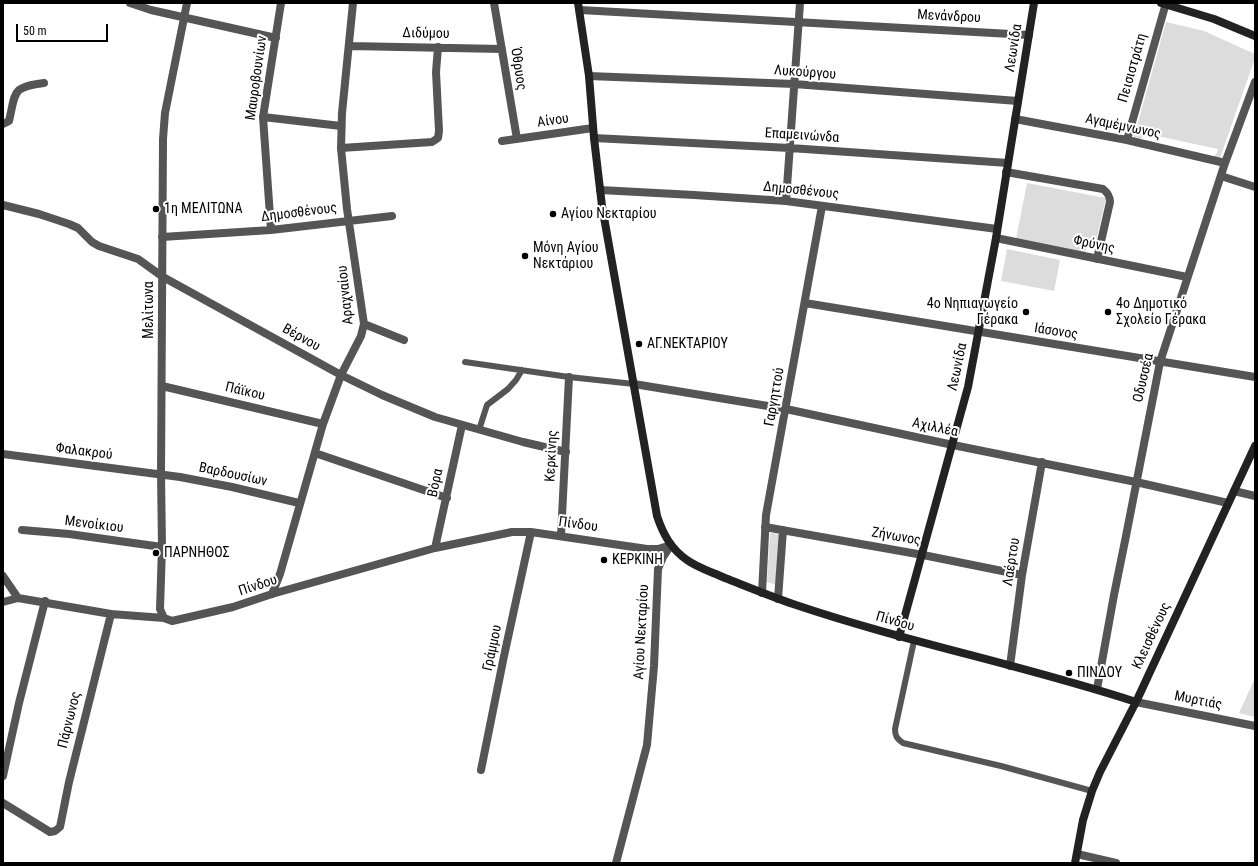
<!DOCTYPE html>
<meta charset="utf-8">
<style>
body{margin:0}
#map{position:relative;width:1258px;height:866px;overflow:hidden;background:#fff;font-family:"Roboto Condensed",sans-serif}
canvas{display:block}
.frame{position:absolute;inset:0;border:4px solid #000;pointer-events:none}
.scale{position:absolute;left:16px;top:24px;width:92px;height:18px;box-sizing:border-box;border:2px solid #000;border-top:0;padding-left:5px;font-size:12px;line-height:14px;white-space:nowrap;color:#000;-webkit-text-stroke:3px #fff;paint-order:stroke}
</style>
<div id="map">
<canvas width="1258" height="866"></canvas>
<div class="frame"></div>
<div class="scale">50 m</div>
</div>
<script>
const g = document.querySelector('canvas').getContext('2d');
g.lineJoin = 'round';
function fill(path, color) {
  g.fillStyle = color;
  g.fill(path, 'evenodd');
}
function strokePath(path, color, width, dash) {
  g.strokeStyle = color;
  g.lineWidth = width;
  g.lineCap = dash ? 'butt' : 'round';
  g.setLineDash(dash || []);
  g.stroke(path);
}
function label(font, color, halo, rows, align = 'center') {
  g.font = font + ' "Roboto Condensed",sans-serif';
  g.lineWidth = 4;
  g.setLineDash([]);
  g.textBaseline = 'middle';
  g.strokeStyle = halo;
  g.fillStyle = color;
  for (const [text, x, y, turn = 0] of rows) {
    g.save();
    g.translate(x, y);
    g.rotate((+turn || 0) * Math.PI / 180);
    g.textAlign = isNaN(turn) ? turn : align;
    if (halo) g.strokeText(text, 0, 0);
    g.fillText(text, 0, 0);
    g.restore();
  }
}
fill(new Path2D(`
 M1166,22l38,9 51,23v4l-35,100 -7,-1 4,-4 1,-4 -70,-15 -12,7 -3,-1z
 M1027,183l79,15 -11,48c-5,-1 -10,2 -10,7l-69,-14z
 M1007,249l53,11 -6,31 -53,-10z
 M770,533h5l5,2 -4,50 -9,-3z
 M1255,678v39l-16,-4z`), '#dcdcdc');
strokePath(new Path2D(`
 M465,362l104,15 65,7
 M479,430l8,-25 21,-16 8,-9 6,-10
 M914,641l-19,88c0,7 2,10 8,14l98,23 91,25`), '#555', 6);
strokePath(new Path2D(`
 M130,3l21,7 125,28
 M494,3l23,136
 M580,10l449,25
 M349,46l153,3
 M589,76l205,8 224,17
 M263,117l78,9
 M1015,119l112,21 98,23
 M3,124l6,-3c7,-29 2,-34 35,-38
 M594,138l196,10 218,15
 M1127,140l39,-137
 M502,141l91,-13
 M341,148l91,-6 6,-4 1,-7 -3,-59 2,-25
 M1006,172l97,17c5,4 7,7 7,13l-13,57
 M1221,176l34,11
 M600,190l94,5 92,6 211,28
 M786,201l14,-198
 M3,205l36,9 30,10 9,4 14,14 7,4 39,13 25,18 178,98 41,20 53,22 88,25 43,10
 M271,230l-8,-113 18,-114
 M162,237l109,-7 121,-14
 M996,238l191,39
 M805,303l450,74
 M364,324l40,16
 M634,384l152,25 167,36 183,37 92,21
 M162,386l161,38
 M315,453l132,45
 M3,454l177,23 52,10 67,16
 M1234,491l21,5
 M765,527l158,28 99,20
 M22,530l47,4 93,13
 M561,536l8,-159
 M435,548l27,-123
 M3,576l15,22
 M762,593l4,-78 56,-309
 M272,594l8,-20 43,-150 18,-49 20,-39 3,-12 -17,-115 -6,-61 1,-35 11,-110
 M778,599l5,-69
 M3,602l15,-4 93,16 53,4 8,3 61,-14 39,-13 163,-46 77,-16h19l116,17h11l13,-4
 M164,618l-4,-9 2,-62 -1,-73 2,-335 2,-26 22,-110
 M1010,666l12,-91 20,-113
 M1097,689l17,-94 12,-59 34,-174 65,-199 30,-81
 M1136,702l119,24
 M481,770l23,-114 27,-124
 M3,776l16,-73 26,-102
 M3,803l47,29 5,-1 5,-4 9,-45 42,-168
 M1077,854l39,9
 M616,863l31,-118 7,-79 4,-97 5,-12 8,-12`), '#555', 8);
strokePath(new Path2D(`
 M578,3l11,73 5,62 8,68 55,310c6,18 14,33 30,44 11,8 25,12 38,18 23,9 45,18 68,26 112,38 230,61 343,98
 M1161,3l53,16 41,17
 M899,637l69,-250 28,-149 38,-235
 M1075,863l8,-43 9,-29 8,-19 36,-70 119,-256`), '#222', 8);
for (const [x, y, r, color] of [
 [156,209,4,"#000"],
 [553,214,4,"#000"],
 [525,256,4,"#000"],
 [1026,312,4,"#000"],
 [1108,312,4,"#000"],
 [639,344,4,"#000"],
 [156,553,4,"#000"],
 [604,560,4,"#000"],
 [1069,673,4,"#000"]
]) {
  const dot = new Path2D();
  dot.arc(x, y, r, 0, 2 * Math.PI);
  g.fillStyle = color;
  g.fill(dot);
  strokePath(dot, '#fff', 1.5);
}
label('14px', '#000', '#fff', [
 ["Μενάνδρου",949,17,3],
 ["Διδύμου",426,34,1],
 ["Λεωνίδα",1014,48,-81],
 ["Πεισιστράτη",1133,68,-74],
 ["Όθρυος",518,69,81],
 ["Λυκούργου",805,73,4],
 ["Μαυροβουνίων",257,78,-82],
 ["Αίνου",553,121,-8],
 ["Αγαμέμνωνος",1123,127,12],
 ["Επαμεινώνδα",802,136,4],
 ["Δημοσθένους",801,191,6],
 ["Δημοσθένους",299,213,-7],
 ["Φρύνης",1094,245,12],
 ["Αραχναίου",346,295,-96],
 ["Μελίτωνα",149,310,-90],
 ["Ιάσονος",1056,332,9],
 ["Βέρνου",301,338,29],
 ["Λεωνίδα",958,367,-78],
 ["Οδυσσέα",1144,378,-77],
 ["Πάϊκου",245,392,13],
 ["Γαργηττού",775,397,-80],
 ["Αχιλλέα",935,428,12],
 ["Φαλακρού",84,452,7],
 ["Κερκίνης",552,456,-87],
 ["Βαρδουσίων",233,475,12],
 ["Βόρα",436,483,-78],
 ["Μενοίκιου",94,525,7],
 ["Πίνδου",578,525,8],
 ["Ζήνωνος",896,537,10],
 ["Λαέρτου",1012,562,-81],
 ["Πίνδου",258,586,-18],
 ["Πίνδου",895,622,16],
 ["Αγίου Νεκταρίου",642,632,-87],
 ["Κλεισθένους",1152,636,-65],
 ["Γράμμου",493,648,-78],
 ["Μυρτιάς",1198,701,11],
 ["Πάρνωνος",70,720,-76]
]);
label('14px', '#000', '#fff', [
 ["1η ΜΕΛΙΤΩΝΑ",164,209],
 ["Αγίου Νεκταρίου",561,214],
 ["Μόνη Αγίου",533,248],
 ["Νεκτάριου",533,264],
 ["4ο Νηπιαγωγείο",1018,304,"right"],
 ["Γέρακα",1018,320,"right"],
 ["4ο Δημοτικό",1116,304],
 ["Σχολείο Γέρακα",1116,320],
 ["ΑΓ.ΝΕΚΤΑΡΙΟΥ",647,344],
 ["ΠΑΡΝΗΘΟΣ",164,553],
 ["ΚΕΡΚΙΝΗ",612,560],
 ["ΠΙΝΔΟΥ",1077,673]
], 'left');
</script>
